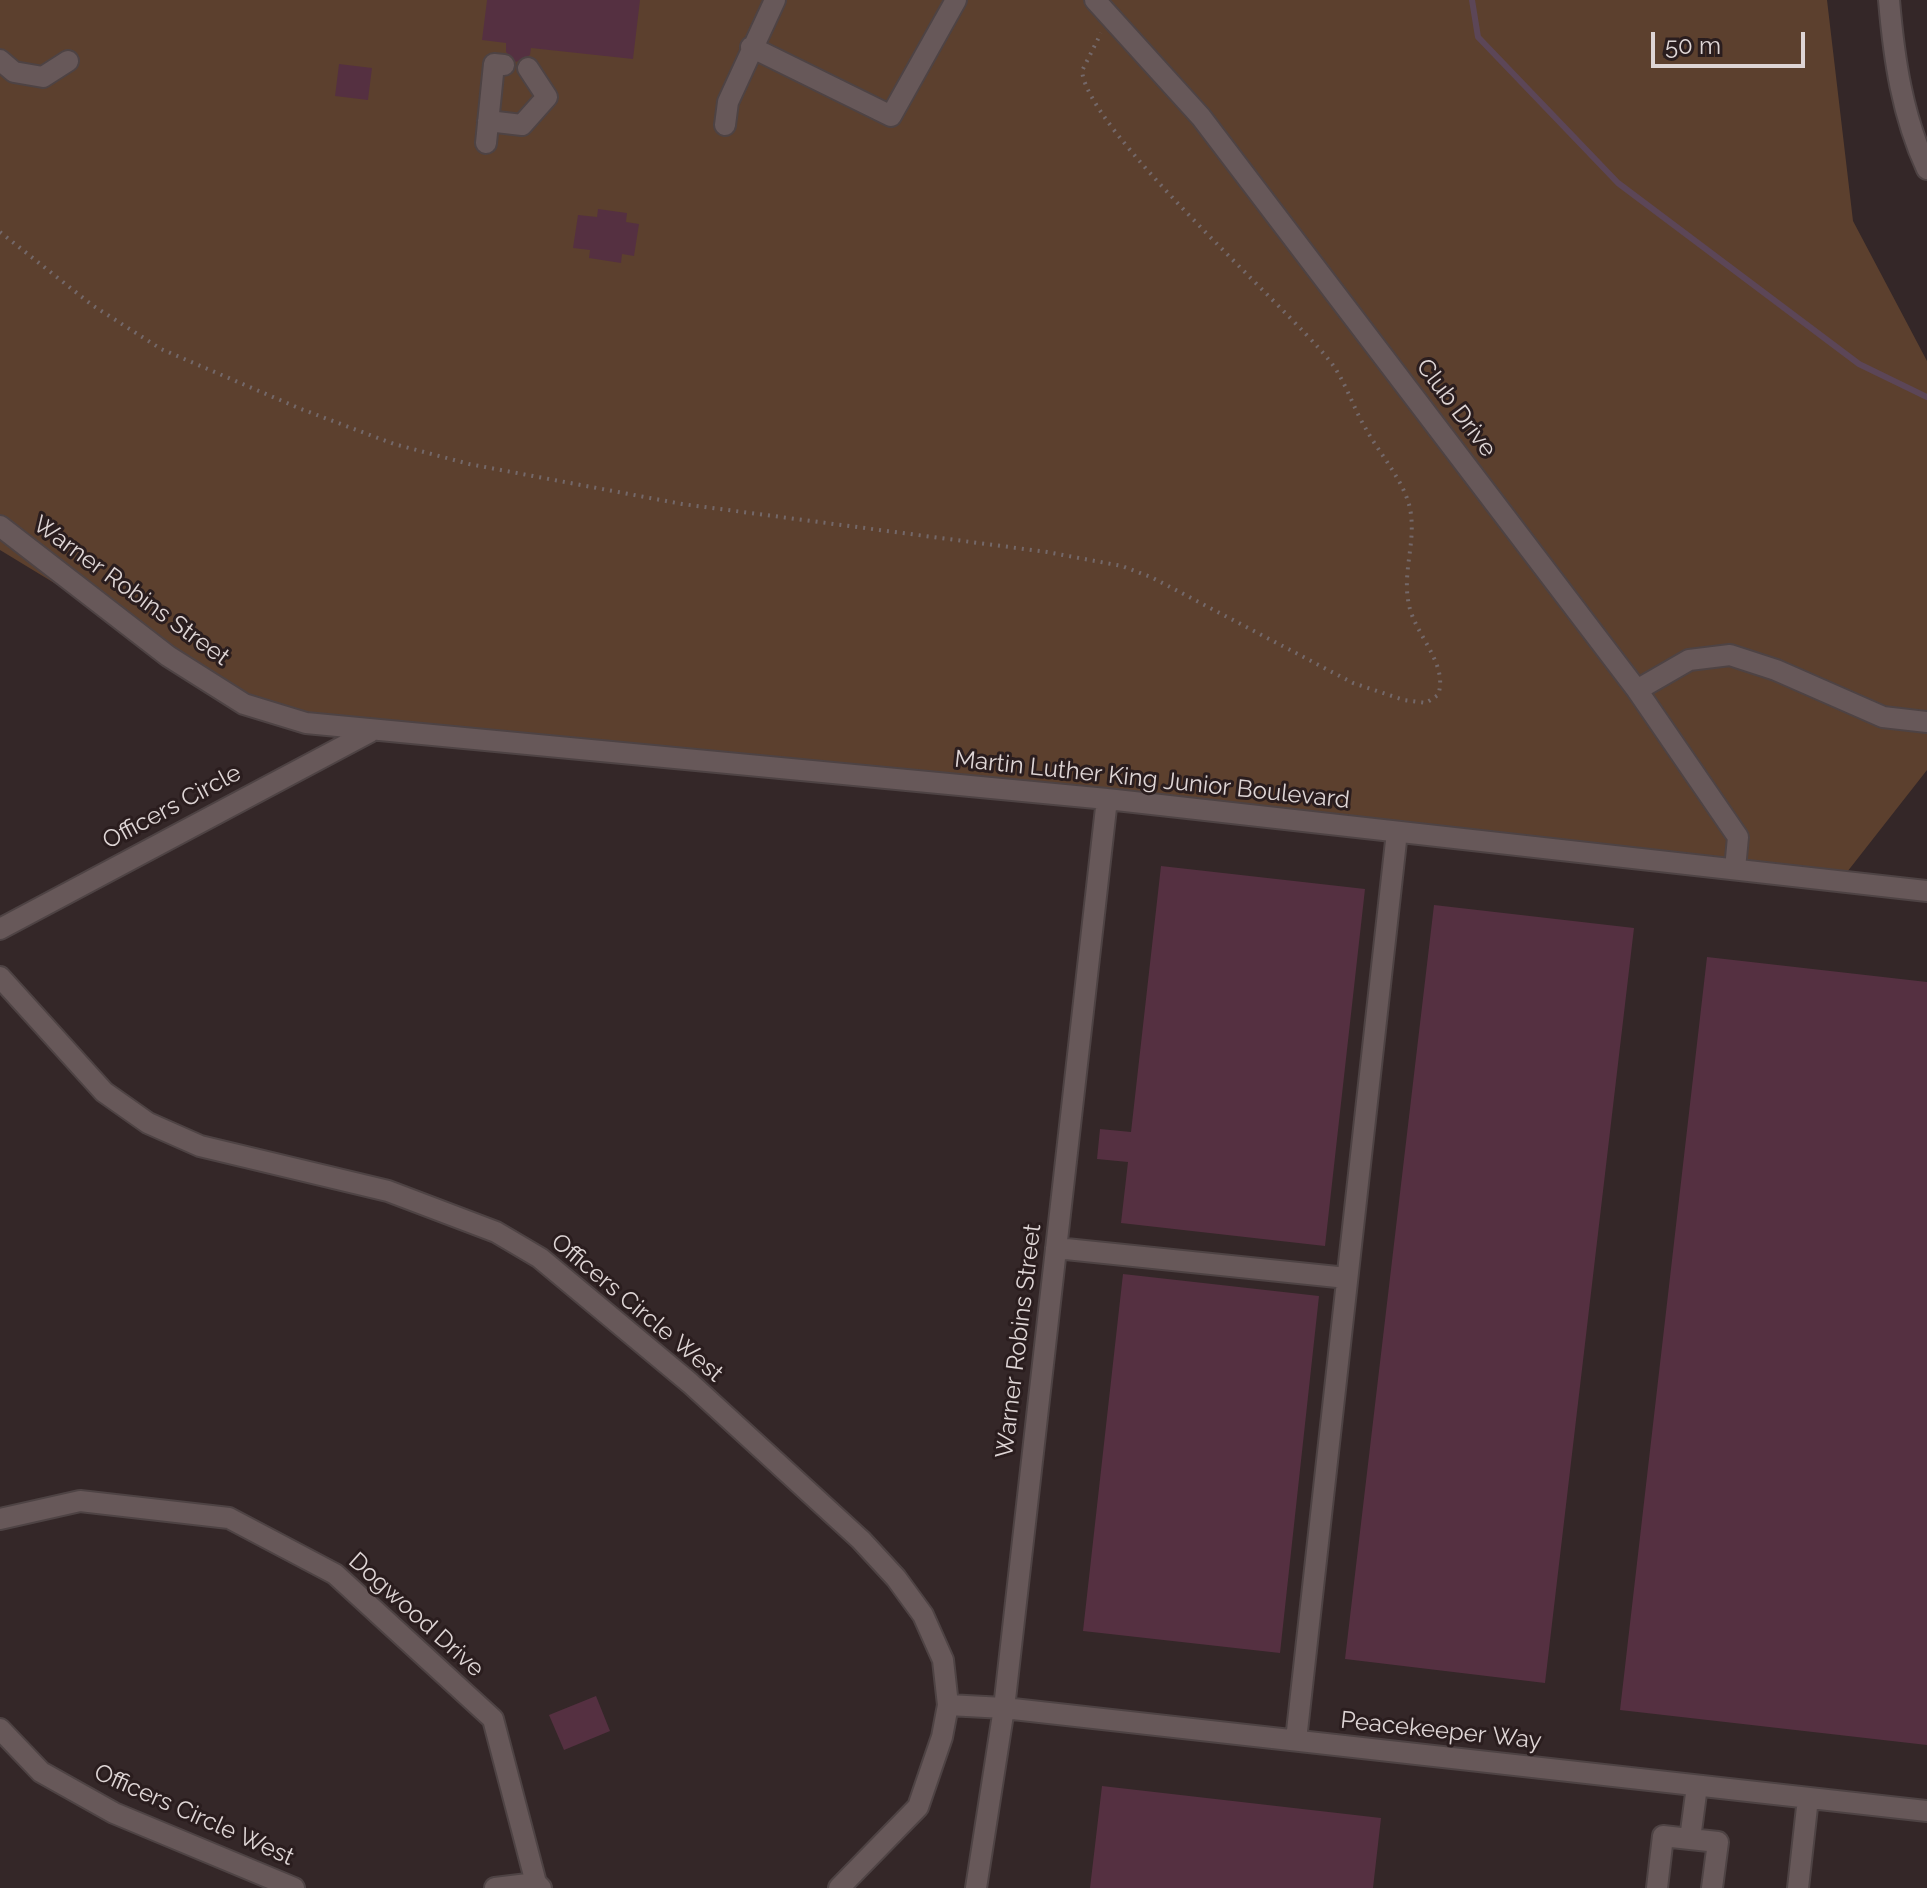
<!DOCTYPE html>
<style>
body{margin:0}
#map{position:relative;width:1927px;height:1888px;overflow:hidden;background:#342728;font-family:Raleway,sans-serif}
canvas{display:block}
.scale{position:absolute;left:1651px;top:32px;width:154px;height:36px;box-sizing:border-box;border:4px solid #ded5d5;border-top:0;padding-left:10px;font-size:24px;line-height:28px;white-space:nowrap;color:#ded5d5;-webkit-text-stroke:6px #2a1d1e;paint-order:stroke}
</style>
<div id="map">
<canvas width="1927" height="1888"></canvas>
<div class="scale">50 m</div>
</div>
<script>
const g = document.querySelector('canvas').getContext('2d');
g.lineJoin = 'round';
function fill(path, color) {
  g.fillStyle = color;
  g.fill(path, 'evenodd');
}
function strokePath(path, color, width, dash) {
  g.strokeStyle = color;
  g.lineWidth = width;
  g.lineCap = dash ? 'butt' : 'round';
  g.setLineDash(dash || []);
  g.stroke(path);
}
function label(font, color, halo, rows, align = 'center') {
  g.font = font + ' Raleway,sans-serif';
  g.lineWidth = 6;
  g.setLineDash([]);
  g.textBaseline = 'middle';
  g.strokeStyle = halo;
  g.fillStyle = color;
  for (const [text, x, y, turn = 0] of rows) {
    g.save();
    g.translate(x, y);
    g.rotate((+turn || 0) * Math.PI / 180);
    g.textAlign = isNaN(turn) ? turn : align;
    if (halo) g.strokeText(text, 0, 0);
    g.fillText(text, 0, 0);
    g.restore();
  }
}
fill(new Path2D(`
 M0,0h1827l26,221 74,140v409l-87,111 -1577,-171 -263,-160z`), '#5c402e');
strokePath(new Path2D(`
 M1472,0l6,37 140,146 241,181 68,33`), '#5c4657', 6);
fill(new Path2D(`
 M487,0h153l-7,59 -102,-11 -1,7 -14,7 -10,-10v-9l-24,-3z
 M339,64l33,4 -4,32 -33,-4z
 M598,209l29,4 -1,9 13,2 -5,32 -12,-2 -1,9 -32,-5 1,-8 -17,-2 5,-33 19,2z
 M1161,866l204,23 -40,357 -204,-23 7,-61 -31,-3 3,-30 31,3z
 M1434,905l200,23 -89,755 -200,-24z
 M1707,957l220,25v763l-307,-35z
 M1123,1274l196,22 -39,357 -197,-22z
 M596,1696l14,35 -46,19 -15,-35z
 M1102,1786l279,32 -8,70h-283z`), '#553041');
const minor = new Path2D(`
 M1095,0l106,117 436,573 101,147 -3,32
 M1889,0c5,59 13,115 38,169
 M751,47l140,69 65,-116
 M0,60l14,12 29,5 25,-16
 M488,121l34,4 25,-28 -19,-29
 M725,125l3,-23 47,-102
 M486,143l8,-79 10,1
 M0,526l168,130 76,48 62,19 801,76 820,92
 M1637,690l52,-30 41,-5 46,15 107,47 44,5
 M0,929l370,-197
 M0,977l104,115 44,31 52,23 188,45 108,41 44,26 150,125 171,157 35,38 27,37 20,45 5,45 -6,32 -24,70 -79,81
 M1056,1248l291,30
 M0,1519l80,-18 149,17 106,56 158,145 43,164
 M948,1705l56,3 923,103
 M0,1729l41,43 73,41 180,75
 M1296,1740l101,-908
 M1697,1786l-7,53 28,3 -6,46
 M495,1888l41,-5 5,5
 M976,1888l28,-180 103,-909
 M1657,1888l6,-52 27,3
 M1798,1888l10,-90`);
strokePath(minor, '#4e4344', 24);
strokePath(new Path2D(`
 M0,232l92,73 69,44 140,60 93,35 75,20 213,40 365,48 75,14 31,12 200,105 51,17 22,3 12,-8c11,-31 -23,-60 -29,-90 -7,-31 6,-60 2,-90 -3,-30 -31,-60 -45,-86 -13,-21 -21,-50 -37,-69 -46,-57 -241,-229 -247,-289l19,-38`), '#746869', 4, [2, 6]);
strokePath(minor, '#675859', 20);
label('24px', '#ded5d5', '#2a1d1e', [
 ["Club Drive",1456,408,53],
 ["Warner Robins Street",131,591,36],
 ["Martin Luther King Junior Boulevard",1152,780,6],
 ["Officers Circle",172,807,-28],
 ["Officers Circle West",637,1308,40],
 ["Warner Robins Street",1019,1341,-83],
 ["Dogwood Drive",416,1615,42],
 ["Peacekeeper Way",1441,1731,6],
 ["Officers Circle West",194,1815,24]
]);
</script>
